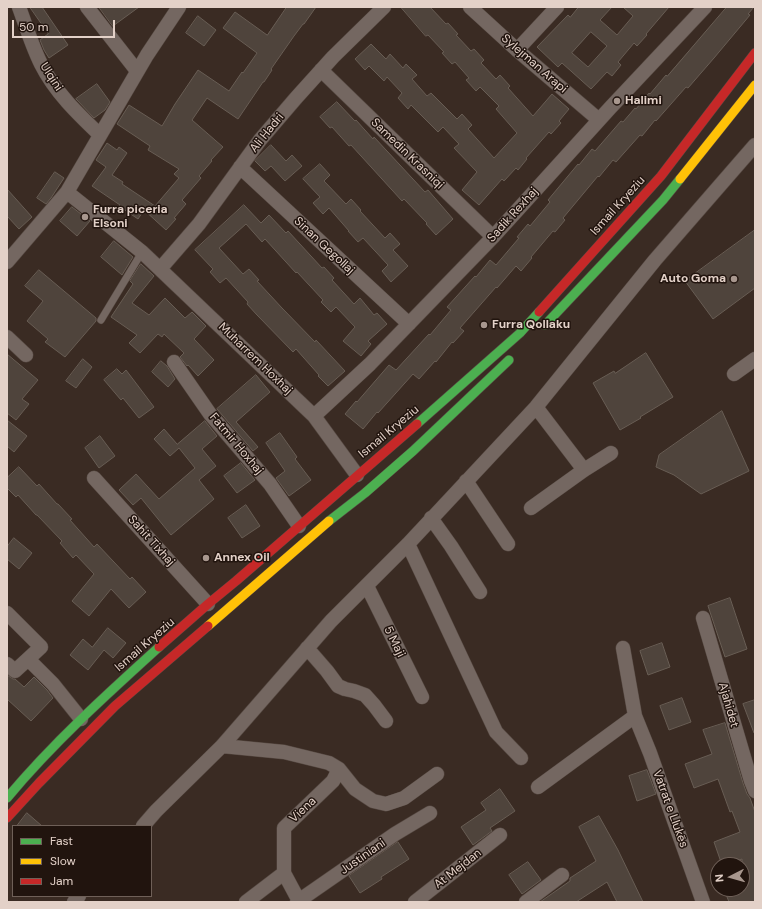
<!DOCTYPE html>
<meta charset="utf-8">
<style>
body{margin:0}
#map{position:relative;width:762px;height:909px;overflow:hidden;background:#3a2b23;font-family:"DM Sans",sans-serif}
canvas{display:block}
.frame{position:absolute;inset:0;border:8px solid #e3d1c8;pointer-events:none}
.legend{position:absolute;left:12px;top:825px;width:140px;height:72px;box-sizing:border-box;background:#21140e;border:1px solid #6f6058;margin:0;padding:5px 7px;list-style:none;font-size:12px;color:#e3d1c8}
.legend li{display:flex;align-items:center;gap:8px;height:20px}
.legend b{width:20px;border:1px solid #6f6058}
.north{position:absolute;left:710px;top:857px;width:40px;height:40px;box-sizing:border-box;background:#21140e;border:1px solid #6f6058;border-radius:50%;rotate:264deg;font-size:11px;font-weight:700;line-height:16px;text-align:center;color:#e3d1c8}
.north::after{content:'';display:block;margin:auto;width:14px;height:18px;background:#a8978e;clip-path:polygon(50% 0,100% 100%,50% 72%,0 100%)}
.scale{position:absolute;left:12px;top:20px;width:103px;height:18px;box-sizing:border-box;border:2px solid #e3d1c8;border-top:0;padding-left:5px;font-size:12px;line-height:14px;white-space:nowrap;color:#e3d1c8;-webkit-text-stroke:3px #21140e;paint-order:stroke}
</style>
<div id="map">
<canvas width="762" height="909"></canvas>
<div class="frame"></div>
<ul class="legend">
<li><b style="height:5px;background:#4caf50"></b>Fast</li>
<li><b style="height:5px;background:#ffc107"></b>Slow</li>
<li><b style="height:5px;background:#c62828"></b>Jam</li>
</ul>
<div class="north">N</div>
<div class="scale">50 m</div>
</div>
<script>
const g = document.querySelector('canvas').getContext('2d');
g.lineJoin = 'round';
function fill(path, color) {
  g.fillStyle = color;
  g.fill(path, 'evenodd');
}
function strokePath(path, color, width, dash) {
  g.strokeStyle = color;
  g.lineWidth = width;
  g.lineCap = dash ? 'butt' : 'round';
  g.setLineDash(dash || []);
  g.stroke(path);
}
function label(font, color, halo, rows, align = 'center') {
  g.font = font + ' "DM Sans",sans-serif';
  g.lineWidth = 3;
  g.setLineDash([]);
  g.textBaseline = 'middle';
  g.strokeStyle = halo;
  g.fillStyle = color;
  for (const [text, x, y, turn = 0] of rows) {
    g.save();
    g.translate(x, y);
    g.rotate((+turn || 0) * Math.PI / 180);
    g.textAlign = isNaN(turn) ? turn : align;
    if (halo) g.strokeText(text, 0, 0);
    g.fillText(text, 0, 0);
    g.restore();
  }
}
const building = new Path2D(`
 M30,7h12l26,38 -19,13 -5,-8 -4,-10 8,-6z
 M99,7h40l-26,19z
 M287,7h29l-12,17h-1l-9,12 -23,33 1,1 -8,12h-1l-25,37 -31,-21 -15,22 31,27 -12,13 1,1 -13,15 2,2 -19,22 4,4 -12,14 2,1 -10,11 -22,-20 -6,9 -19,-13 1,-1 -28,-19 14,-19 -10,-7 11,-17 10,7 2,-3 8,6 -15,22 11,7 -1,2 33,22 24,-28 -5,-4 5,-5 -31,-19 2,-4 -33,-22 12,-19 33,21 13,-22 23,-34 31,21 13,-19 1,1 14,-20 -34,-25 12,-16 32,23z
 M401,7h29l16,17 2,-1 10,11 -2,1 15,16 3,-2 10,11 -3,3 15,16 4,-4 10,11 -2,2 25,28 19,-22 17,15 -10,12 2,2 -10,11 -2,-2 -23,26 1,1 -9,11 -2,-2 -12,13 -2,-2 -23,26 -17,-15 15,-18 -23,-24 5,-4 -16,-17 -5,5 -27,-27 -3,4 -10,-11 4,-5 -15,-16 -3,4 -15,-15 -4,4 -10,-11 16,-15 15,15 4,-5 13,14 3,-4 11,11 -5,4 15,17 4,-3 26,26 5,-5 10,11 -4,4 26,29 23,-25 -21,-24 3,-3 -19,-19 -4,4 -10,-11 3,-2 -14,-16 -3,2 -10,-11 2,-1 -16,-17 -2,1z
 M579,7h33l-12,13 17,15 16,-19 -10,-9h46l-23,27 1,1 -10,11 -3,-3 -16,19 3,3 -9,11 -5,-4 -16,17 -29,-26 -4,4 -21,-20 31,-32 2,2zM591,32l16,14 -19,21 -16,-14z
 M727,7h27l-6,7 2,1 -36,43 -26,30 -2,-1 -30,34 -1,-1 -13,16 -2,-1 -24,27 -3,-2 -14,17 -1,-1 -35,42 2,2 -10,12 -2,-1 -22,26 1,1 -11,13 -5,-5 -19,22 -1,-1 -36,41 4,3 -11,12 -1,-1 -16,20 -1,-1 -16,18 -6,-5 -35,39 -1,-1 -14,17 -18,-15 11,-13 1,1 32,-37 7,5 33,-36 1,1 21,-25 -4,-3 28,-31 1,1 14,-17 6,5 23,-27 -2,-1 11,-13 2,2 20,-24 -2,-2 30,-36 1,1 13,-16 3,2 26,-30 2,1 12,-14 1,1 13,-16 1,1 16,-19 1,1z
 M198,16l18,14 -12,16 -18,-13z
 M97,84l13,18 -5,8 -11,8 -18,-19z
 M337,102l18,19 1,-1 17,19 1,-2 51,55 3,-2 25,29 -17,16 -10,-11 1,-1 -23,-24 -2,2 -51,-56 -2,1 -17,-19 -2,1 -10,-11z
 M271,145l15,16 6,-6 10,11 -17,15 -14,-15 -6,5 -10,-10z
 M320,164l10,11 -6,6 22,23 5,-5 10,11 -1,1 25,27 5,-5 10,11 -7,6 15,16 -17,16 -9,-11 6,-6 -25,-27 -5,4 -10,-11h1l-20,-23 -6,6 -10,-11 7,-6 -17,-18z
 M55,172l9,6 -13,20 -5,6 -9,-6z
 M7,189l25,28 -13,12 -12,-13z
 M244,205l17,18 8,-8 17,18 2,-2 34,37 2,-1 10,11 -2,2 22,24 6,-6 14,17 3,-2 10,11 -19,17 3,3 -10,12 -18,-15 12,-14 -19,-20 -5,5 -10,-10 2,-2 -26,-28 -1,1 -31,-34 -3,3 -16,-18 -27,24 24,26 6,-5 10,11 -2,1 25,27 33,34 1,-2 29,31 -17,15 -10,-10 1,-1 -23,-26 -3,3 -36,-37 -10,-11 1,-2 -22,-24 -6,5 -10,-11 3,-3 -18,-19z
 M72,207l18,14 -13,15 -17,-15z
 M755,230v58l-42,31 -28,-38z
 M114,241l19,16 -11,18 -21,-18z
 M141,264l13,12 -22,27 17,12 16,-17 20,20 7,-6 14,14 -12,13 20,21 -16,16 -10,-11 -1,1 -7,-9 4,-4 -20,-19 -2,3 -4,-3 -18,19 -11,-10 8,-8 -26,-18 22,-33 -3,-3z
 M39,270l57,48v3l-31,36 -20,-15 3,-3 -21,-18 16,-20 -18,-15z
 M646,353l27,44 -33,20 1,1 -21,12 -27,-47 21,-12 1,2z
 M7,354l31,26 -16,19 7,5 -13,16 -9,-7z
 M83,359l9,8 -16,21 -10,-7z
 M161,361l6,5 8,13 -7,8 -16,-15z
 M117,369l5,5 4,-4 28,37 -15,11 -16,-20 -2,2 -17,-20z
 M256,375l14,17 -34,30 22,25 -5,4 -36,-42z
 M722,411l27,60 -48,23 -27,-19 -18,-8 3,-12z
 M7,420l20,16 -13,16 -7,-6z
 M205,421l12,15 -15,13 14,17 -17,14 15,19 -43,36 -30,-37 -8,7 -14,-15 17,-16 23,25 36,-31 -16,-20 -9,8 -16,-17 10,-10 13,15z
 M280,433l17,24 -2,2 16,21 -22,16 -13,-18 9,-7 -19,-28z
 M100,436l15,20 -16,12 -14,-20z
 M241,463l14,17 -18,13 -13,-17z
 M19,467l18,19 2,-2 18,20h1l14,15 -2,1 24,27 3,-3 33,35 2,-2 14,15 -17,16 -18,-19 -22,27 -17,-15 22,-27 -18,-19 -3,3 -13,-15 2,-2 -25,-26h-1l-18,-20 -2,2 -9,-9v-10z
 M246,505l14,21 -18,12 -14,-20z
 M14,538l18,15 -13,16 -12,-10v-12z
 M730,598l17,51 -22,8 -17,-51z
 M108,628l18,15 -13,15 -9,-8 -16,20 -18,-15 13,-16 9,8z
 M662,643l8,24 -22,8 -8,-24z
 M7,675l6,4h2l9,8 10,-10 13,13 6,8 -22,23 -24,-22z
 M682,698l9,24 -22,8 -9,-24z
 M755,700v33h-1l-11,-29z
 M725,723l18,60 4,11 3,4 5,14v90h-26l-5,-13h18v-30l-16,6h-4l-8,-23 26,-10 -8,-21 -2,1 -12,-33 -24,9 -9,-24 27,-10 -9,-24z
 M647,770l9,24 -19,7 -8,-25z
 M500,789l15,22 -25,17 2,3 -19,14 -12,-18 25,-17 -5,-7z
 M27,813l15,13h-25z
 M599,816l19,34 25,52h-26l-10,-20 -31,20h-36l30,-21v-3l26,-17 -17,-34z
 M398,842l11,17 -28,18 1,2 -22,14 -11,-17z
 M528,862l13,18 -19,14 -13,-19z`);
fill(building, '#4f443c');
strokePath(building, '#685d54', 1);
const lane = new Path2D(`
 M101,320l41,-68`);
const street = new Path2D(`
 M19,7c7,19 13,39 22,57 14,28 37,50 59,71
 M87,7l50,64
 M470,7l47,43 82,70
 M517,50l40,-43
 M321,70l172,167
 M240,167l169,157
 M67,192l75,60 172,164 43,59
 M7,262l60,-70 80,-137 32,-48
 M160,269l39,-45 61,-84 36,-42 37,-41 51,-50
 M7,337l19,18
 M174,362l36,52 60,70 29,42
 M734,374l21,-15
 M536,407l48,63
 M314,416l56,-52 123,-127 117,-129 95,-101
 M94,478l114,126
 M466,481l42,63
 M531,508l53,-38 27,-17
 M431,518l20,28 29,46
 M408,544l88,188 25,26
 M367,586l55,111
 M7,613l34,34 -26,24 -8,-7
 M703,618l48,163 4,10
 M307,648l20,23 11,15 7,3 9,2 11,4 9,10 12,16
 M623,648l12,68 15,37 53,149
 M28,659l25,25 28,35
 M222,746l62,6 45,11 10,6 16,20 18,12 13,3 18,-6 33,-24
 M538,787l97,-71
 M143,826l13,-15 66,-65 109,-125 77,-77 128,-137 119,-147 100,-115
 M299,901l-15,-28v-45l49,-47 6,-12
 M74,902l5,-6
 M246,902l38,-29
 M297,902l98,-68 35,-21
 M415,902l85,-67
 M526,902l36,-27`);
const fast = new Path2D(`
 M545,325l118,-125 17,-21
 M417,424l103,-91 19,-21
 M329,521l36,-28 48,-42 96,-91
 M7,798c46,-55 99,-103 152,-151`);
const slow = new Path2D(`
 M680,179l75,-94
 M208,626l121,-105`);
const jam = new Path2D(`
 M539,312l122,-136 94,-123
 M159,647l49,-43 28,-23 181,-157
 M7,818l32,-35 76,-77 93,-80`);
strokePath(lane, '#564942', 8);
strokePath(street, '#564942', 15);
strokePath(fast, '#564942', 10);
strokePath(slow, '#564942', 10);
strokePath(jam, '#564942', 10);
strokePath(lane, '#746761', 7);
strokePath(street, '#746761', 14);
strokePath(fast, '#4caf50', 9);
strokePath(slow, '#ffc107', 9);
strokePath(jam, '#c62828', 9);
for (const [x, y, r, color] of [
 [617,101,4,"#a8978e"],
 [85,217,4,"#a8978e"],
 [734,279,4,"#a8978e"],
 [484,325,4,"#a8978e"],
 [206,558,4,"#a8978e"]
]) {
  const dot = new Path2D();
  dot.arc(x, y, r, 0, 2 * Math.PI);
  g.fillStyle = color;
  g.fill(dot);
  strokePath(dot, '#21140e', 1.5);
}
label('12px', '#e3d1c8', '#21140e', [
 ["Sylejman Arapi",534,64,41],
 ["Ulqini",51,77,57],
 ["Ali Hadri",267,133,-51],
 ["Samedin Krasniqi",407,154,44],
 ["Ismail Kryeziu",618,206,-48],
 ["Sadik Rexhaj",513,215,-48],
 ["Sinan Gegollaj",324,246,43],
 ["Muharrem Hoxhaj",255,359,44],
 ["Ismail Kryeziu",389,432,-40],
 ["Fatmir Hoxhaj",236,444,50],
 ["Sahit Tixhaj",151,541,48],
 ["5 Maji",394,642,64],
 ["Ismail Kryeziu",145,645,-41],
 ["Ajahidet",728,705,74],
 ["Vatrat e Llukës",670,809,70],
 ["Viena",303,810,-43],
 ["Justiniani",363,857,-35],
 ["At Mejdan",458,869,-38]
]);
label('bold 12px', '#e3d1c8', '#21140e', [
 ["Halimi",625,101],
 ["Furra piceria",93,210],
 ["Elsoni",93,224],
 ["Auto Goma",726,279,"right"],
 ["Furra Qollaku",492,325],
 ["Annex Oil",214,558]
], 'left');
</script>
